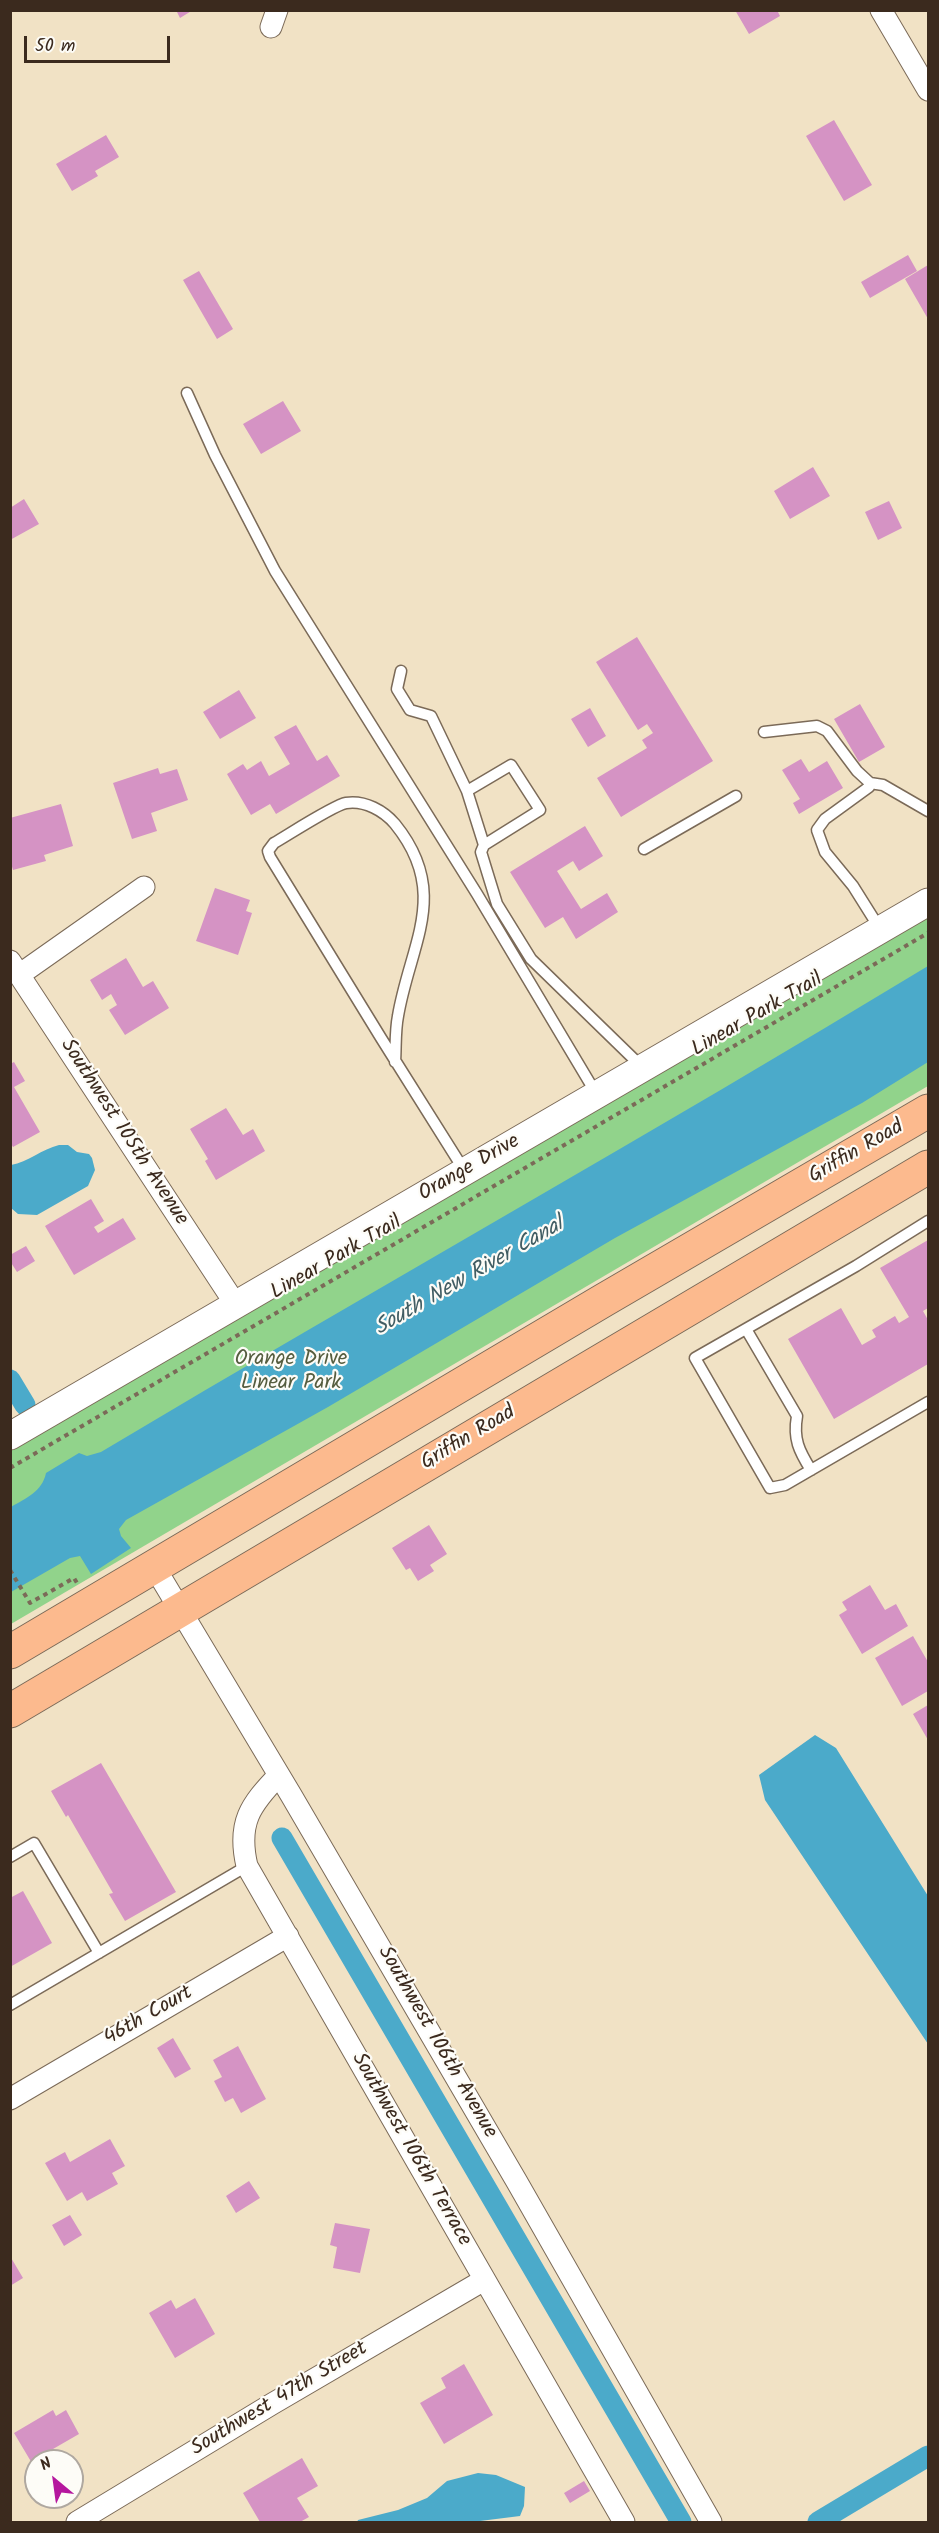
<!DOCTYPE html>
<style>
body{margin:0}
#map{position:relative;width:939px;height:2533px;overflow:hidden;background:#f1e2c5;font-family:Kalam,sans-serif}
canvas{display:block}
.frame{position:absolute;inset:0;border:12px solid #3b2a1e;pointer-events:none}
.north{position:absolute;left:24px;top:2449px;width:60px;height:60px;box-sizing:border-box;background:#fdfcf7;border:2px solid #afa8a0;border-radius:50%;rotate:331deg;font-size:16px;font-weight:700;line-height:24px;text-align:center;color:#3b2a1e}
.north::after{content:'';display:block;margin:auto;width:21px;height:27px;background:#b5179e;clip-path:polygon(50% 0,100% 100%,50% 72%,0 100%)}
.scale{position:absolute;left:24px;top:36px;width:146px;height:27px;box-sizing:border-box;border:3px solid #3b2a1e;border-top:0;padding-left:8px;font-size:18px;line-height:21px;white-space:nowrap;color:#3b2a1e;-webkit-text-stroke:4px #fdfcf7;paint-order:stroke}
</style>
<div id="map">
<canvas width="939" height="2533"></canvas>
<div class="frame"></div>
<div class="north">N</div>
<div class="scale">50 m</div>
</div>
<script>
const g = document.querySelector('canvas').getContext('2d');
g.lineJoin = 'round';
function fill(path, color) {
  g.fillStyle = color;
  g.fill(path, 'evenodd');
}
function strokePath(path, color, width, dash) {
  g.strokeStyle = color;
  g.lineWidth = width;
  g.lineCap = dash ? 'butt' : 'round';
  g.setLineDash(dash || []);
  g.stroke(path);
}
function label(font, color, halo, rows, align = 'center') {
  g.font = font + ' Kalam,sans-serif';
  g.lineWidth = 4.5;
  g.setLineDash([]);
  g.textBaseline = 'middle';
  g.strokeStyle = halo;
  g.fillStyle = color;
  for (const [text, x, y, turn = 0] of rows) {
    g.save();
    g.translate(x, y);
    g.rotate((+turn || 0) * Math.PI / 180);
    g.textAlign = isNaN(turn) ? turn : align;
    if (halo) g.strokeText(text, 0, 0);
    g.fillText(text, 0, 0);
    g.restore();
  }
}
fill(new Path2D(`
 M928,913v173l-917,538 -1,-176z`), '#91d38b');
fill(new Path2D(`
 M928,966v96l-66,41 -247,135 -287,169 -202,113 -7,9 2,7 10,12 -40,26 -11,-18 -10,2 -59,34v-85c15,-9 31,-15 35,-34l33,-20 8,3 14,-4c275,-164 554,-320 827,-486z
 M59,1145h9l9,7 12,2 3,4 3,12 -7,16 -51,29 -19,-1 -7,-6v-43c17,-3 31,-16 48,-20z
 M815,1735l21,13 92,148v148l-163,-244 -6,-25z
 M478,2473l18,2 29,12 -1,19 -4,10 -48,6h-115l1,-2 40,-10 29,-12 20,-17z`), '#4baaca');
strokePath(new Path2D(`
 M10,1380l15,25
 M282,1838l399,684
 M818,2522l110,-66`), '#4baaca', 21);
fill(new Path2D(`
 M176,10h17l-13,8z
 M735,10h42l3,6 -31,18z
 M834,120l38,65 -28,16 -38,-65z
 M106,135l13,22 -24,14 3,5 -26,15 -16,-27z
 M908,255l9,16 -47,27 -9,-16z
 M928,265v54l-23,-40z
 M199,271l34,58 -16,10 -34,-59z
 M283,401l18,30 -40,23 -18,-30z
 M813,467l17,29 -40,23 -16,-28z
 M24,499l15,25 -29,16v-32z
 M889,501l13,27 -24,12 -13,-28z
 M637,637l76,124 -92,56 -24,-39 50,-30 -5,-8 11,-7 -6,-9 -9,6 -42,-68z
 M239,690l17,28 -36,21 -17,-27z
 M860,704l25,43 -26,15 -25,-43z
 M590,708l16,28 -18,11 -17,-28z
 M296,725l21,36 10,-6 13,21 -64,38 -6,-10 -19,11 -24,-41 16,-10 4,6 14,-9 8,15 21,-12 -16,-27z
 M801,759l8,13 18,-11 16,27 -44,26 -6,-11 7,-4 -18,-29z
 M158,768l2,6 17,-5 11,31 -37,13 6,18 -25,8 -19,-56z
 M61,804l12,42 -29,9 2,6 -33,9 -3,-10v-42z
 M585,826l18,30 -24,15 -6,-10 -16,10 24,38 26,-16 11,19 -42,27 -13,-22 -18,11 -35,-56z
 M215,888l35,12 -4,11 6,2 -14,42 -42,-14z
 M126,958l17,29 10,-6 16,27 -44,27 -16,-25 8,-5 -6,-11 -9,6 -12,-20z
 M14,1062l11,19 -11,6 26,45 -27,15 -3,-5v-78z
 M226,1108l17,27 10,-6 12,22 -49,29 -11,-19 3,-2 -18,-30z
 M91,1199l13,22 -10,6 4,6 25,-15 13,21 -62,36 -29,-49z
 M928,1240v68l-5,3 5,9v44l-94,55 -46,-80 53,-31 21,37 14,-8 -4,-7 23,-14 4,7 10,-6 -29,-49z
 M26,1246l9,15 -18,11 -7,-11v-6z
 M429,1525l18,29 -17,11 4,6 -16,10 -8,-13 -4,2 -14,-22z
 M870,1585l15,25 11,-6 12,22 -46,28 -23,-39 8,-5 -5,-8z
 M913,1636l15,26v29l-26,15 -27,-48z
 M928,1705v35l-15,-26z
 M101,1763l75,129 -51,29 -16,-27 4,-1 -45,-78 -2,2 -15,-26z
 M23,1891l29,52 -42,24v-69z
 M173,2038l18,31 -16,9 -18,-30z
 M238,2046l28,53 -25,14 -8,-15 -8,4 -11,-21 8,-4 -9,-17z
 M110,2139l15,27 -13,7 6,11 -31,17 -5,-9 -15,9 -22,-38 20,-11 5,10z
 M249,2181l11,17 -24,15 -10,-17z
 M70,2215l12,20 -18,11 -12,-21z
 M335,2223l35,6 -10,44 -27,-5 4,-21 -7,-2z
 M10,2256l13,22 -13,8z
 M195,2298l20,36 -40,24 -26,-45 22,-13 5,9z
 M464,2364l29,51 -49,29 -24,-41 26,-15 -5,-10z
 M53,2410l3,6 10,-6 13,24 -26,15 6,9 -7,3h-16v9l-22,-37z
 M302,2458l16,28 -21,12 12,19 -9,5h-40l-17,-29z
 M584,2481l6,10 -20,12 -6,-10z`), '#d593c4');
const service = new Path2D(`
 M187,393l28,62 60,116 202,323 120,201
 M401,671l-4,18 13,21 21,6 36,75
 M764,732l53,-6 10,5 30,40 13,12 -1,4 -44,32 -8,11 8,22 28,34 27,43
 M870,783l13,2 45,26
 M484,845l-17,-54 44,-26 29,45 -56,35 -3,7 16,52 34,55 112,109
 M644,849l92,-53
 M395,1062c1,-15 0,-31 3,-46 12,-72 53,-123 -3,-192 -11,-13 -30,-24 -49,-21 -12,2 -58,32 -72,40l-6,8 2,6 111,181 83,132
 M928,1221l-72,45 -161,92 75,130 15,-3 143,-83
 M746,1329l51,87c-4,23 2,35 14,54
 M10,1857l24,-14 65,110
 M10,2005l237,-139`);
const minor = new Path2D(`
 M881,10l47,80
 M271,27l6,-17
 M10,961l226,344
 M19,975l125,-88
 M155,1568l136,227 226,387 194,340
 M279,1775c-29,30 -42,48 -32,91l377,656
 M10,2099l278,-163
 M77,2522l195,-118 212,-124`);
const tertiary = new Path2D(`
 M10,1436l918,-534`);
const primary = new Path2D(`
 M10,1652l594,-352 324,-189
 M10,1711l918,-544`);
strokePath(service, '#7b6a58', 13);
strokePath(minor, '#7b6a58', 23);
strokePath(tertiary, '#7b6a58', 29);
strokePath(primary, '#7b6a58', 35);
strokePath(new Path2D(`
 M10,1468l918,-535
 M10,1570l20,33 44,-25 3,5`), '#7b6a58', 4, [4.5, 4.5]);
strokePath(service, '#fff', 10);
strokePath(minor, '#fff', 21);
strokePath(tertiary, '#fff', 27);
strokePath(primary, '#fcba8e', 33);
label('21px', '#3b2a1e', '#fdfcf7', [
 ["Linear Park Trail",758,1016,-30],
 ["Southwest 105th Avenue",123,1133,57],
 ["Griffin Road",857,1153,-30],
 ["Orange Drive",470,1169,-30],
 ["Linear Park Trail",337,1259,-30],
 ["Griffin Road",469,1439,-31],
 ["46th Court",149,2017,-30],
 ["Southwest 106th Avenue",436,2043,60],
 ["Southwest 106th Terrace",410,2150,60],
 ["Southwest 47th Street",280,2400,-31]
]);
label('21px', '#555d3f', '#fdfcf7', [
 ["Orange Drive",291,1360],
 ["Linear Park",291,1384]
]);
label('italic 22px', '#415d63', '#fdfcf7', [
 ["South New River Canal",470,1278,-30]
]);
</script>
